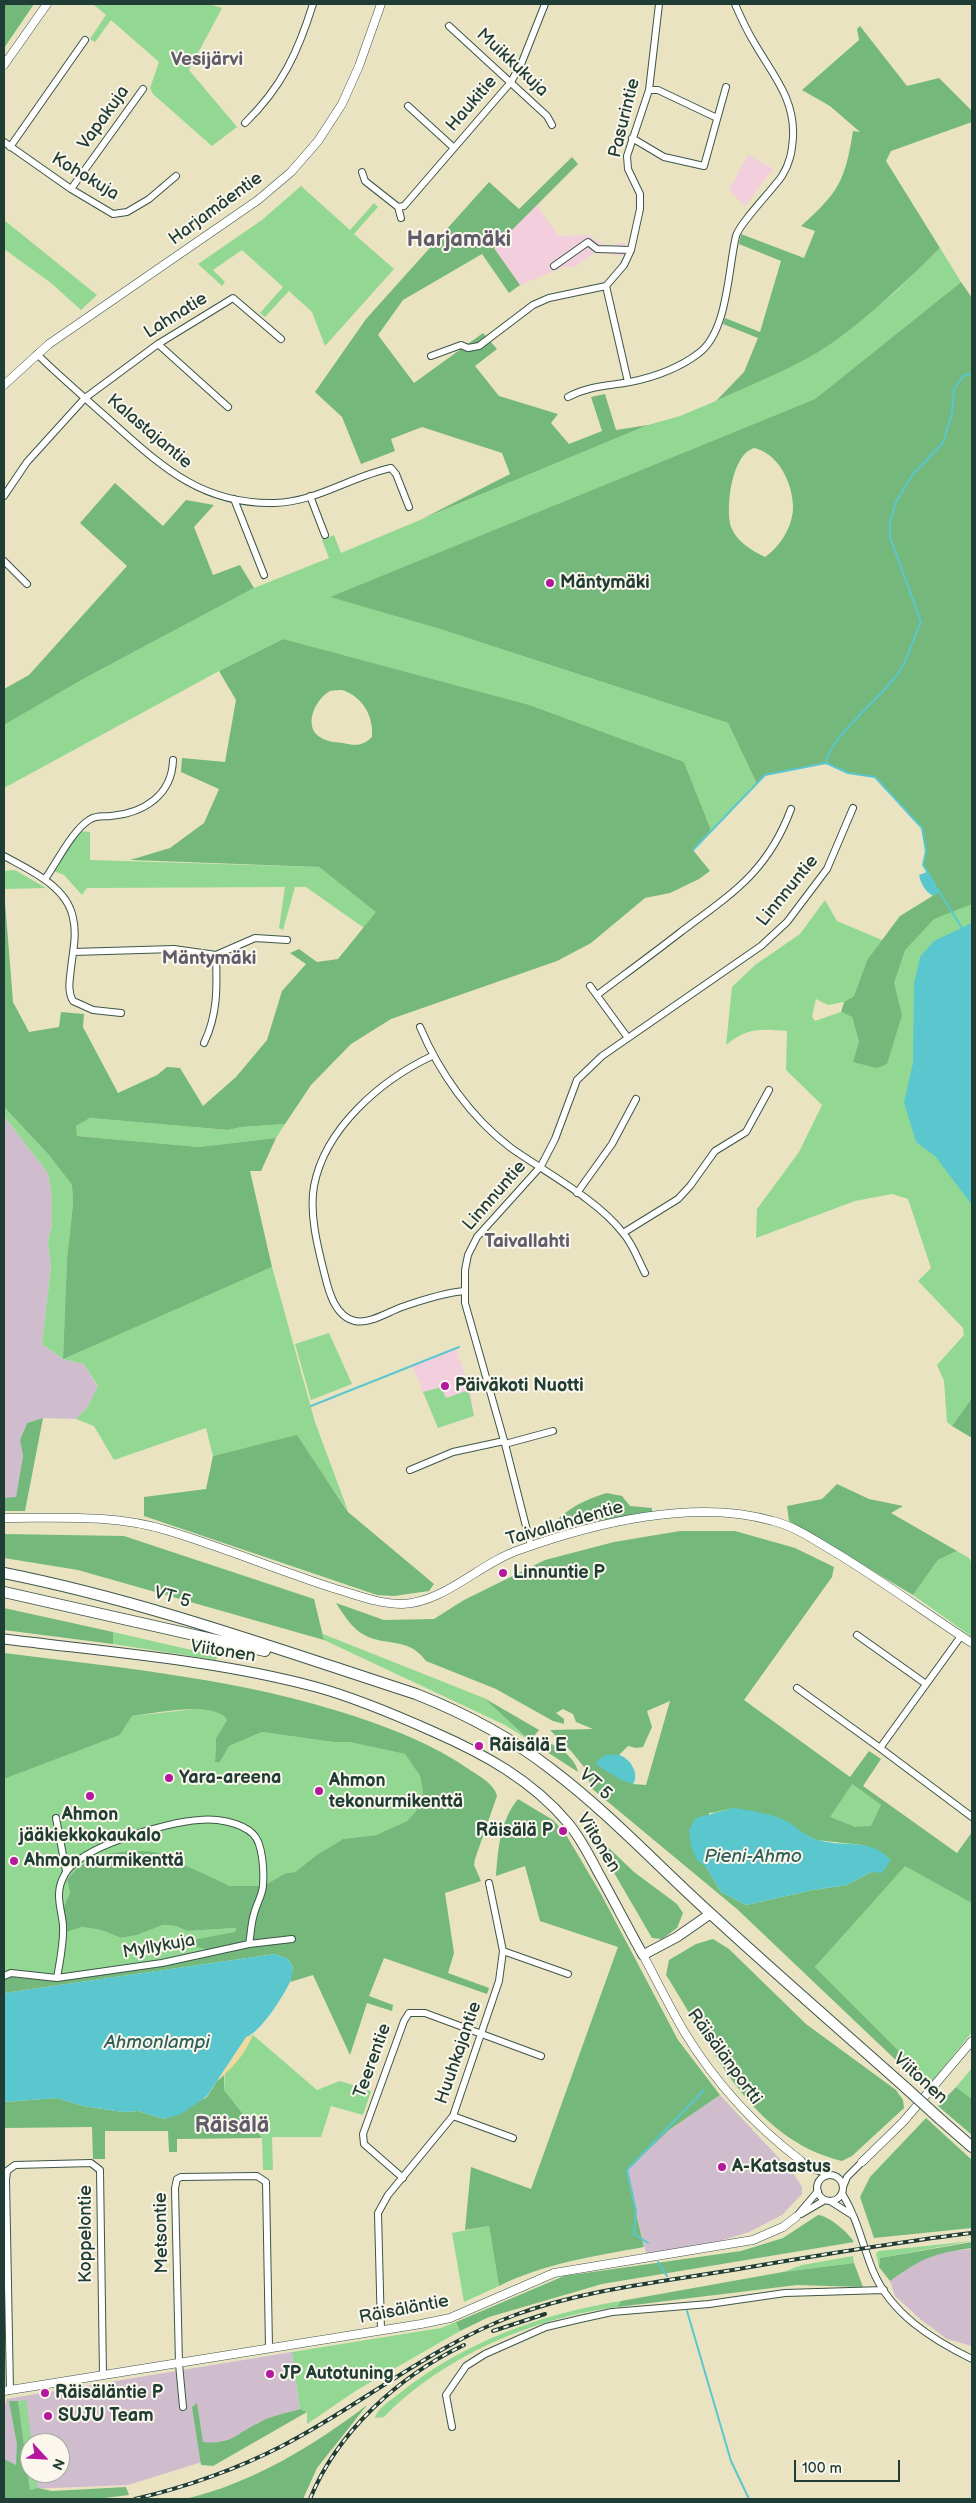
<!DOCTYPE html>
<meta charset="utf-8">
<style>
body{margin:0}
#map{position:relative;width:976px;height:2503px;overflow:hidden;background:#e9e3c2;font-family:"Balsamiq Sans",sans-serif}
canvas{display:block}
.frame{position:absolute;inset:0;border:5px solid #1f3d34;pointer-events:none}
.north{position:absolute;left:20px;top:2433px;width:50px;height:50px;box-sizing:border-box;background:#fbf7ec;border:1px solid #a3ada2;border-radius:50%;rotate:115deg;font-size:14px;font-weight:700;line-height:20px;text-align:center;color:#1f3d34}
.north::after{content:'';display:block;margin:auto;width:18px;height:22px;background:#b5179e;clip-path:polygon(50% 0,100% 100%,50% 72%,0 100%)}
.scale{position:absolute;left:794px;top:2460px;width:106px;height:22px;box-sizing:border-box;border:2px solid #1f3d34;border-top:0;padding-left:6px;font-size:15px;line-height:18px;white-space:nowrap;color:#1f3d34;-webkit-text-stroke:4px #fbf7ec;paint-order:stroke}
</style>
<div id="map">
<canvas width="976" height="2503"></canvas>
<div class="frame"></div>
<div class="north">N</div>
<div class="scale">100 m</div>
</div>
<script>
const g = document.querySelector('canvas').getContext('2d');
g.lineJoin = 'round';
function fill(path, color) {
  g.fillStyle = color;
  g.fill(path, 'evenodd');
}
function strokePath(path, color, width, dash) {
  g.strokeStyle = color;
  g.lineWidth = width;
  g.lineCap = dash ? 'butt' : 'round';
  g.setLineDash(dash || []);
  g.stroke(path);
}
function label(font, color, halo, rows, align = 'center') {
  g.font = font + ' "Balsamiq Sans",sans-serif';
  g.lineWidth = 4;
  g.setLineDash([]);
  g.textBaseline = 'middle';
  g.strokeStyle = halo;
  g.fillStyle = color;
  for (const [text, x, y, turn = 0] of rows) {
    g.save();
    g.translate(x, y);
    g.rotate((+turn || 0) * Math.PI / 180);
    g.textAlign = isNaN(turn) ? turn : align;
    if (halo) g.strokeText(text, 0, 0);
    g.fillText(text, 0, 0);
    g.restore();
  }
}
fill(new Path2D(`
 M748,155l25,14 -28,37 -16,-16z
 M536,205l23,31 29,-1 19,12 19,-5 -3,14 -27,-4 -21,15 -9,-1 -46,19 -26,-37z
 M455,1348l15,40 4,28 -36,12 -26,-63z`), '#f3cfde');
fill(new Path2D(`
 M4,1116l44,57 4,23v28l-4,18 3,23 -9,79 21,15 21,5 14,23 -11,21 -11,11 -33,-1 -16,5 -7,17 3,16 -7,42h-12z
 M720,2095l73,78 9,14v7l-20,21 -33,17 -61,19 -41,6 -19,-78 -1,-9 5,-7 37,-33z
 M972,2249v97l-25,-7 -27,-20 -25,-23 -5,-15 30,-21 16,-7z
 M292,2352l8,57 -42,13 -43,36 -87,27 -124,5v-86h2v-5zM30,2443h30v30h-30z`), '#cfbdce');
fill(new Path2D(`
 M93,4h116l13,4 -33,62 48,57 -25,19 -59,-52 -3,-6 9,-26 -48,-42 -16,22 -5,-3 16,-24z
 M301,186l49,44 24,-27 4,4 -24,27 40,35 -69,77 -13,-34 -23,-21 -24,26 -5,-4 23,-26 -41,-37 -29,20 12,12 -3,4 -24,-22 64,-44z
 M4,220l93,75 -16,15 -30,-27 -47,-34z
 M940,248l21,34 -146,117 -484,198 109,32 288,94 29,61 -46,46 -27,-68 -401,-123 -64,32 -215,117v-63l81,-47 169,-90 75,-30 -7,-18 12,-5 7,18 307,-128 32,-9 36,-15 70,-33 45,-25 61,-48z
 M78,831l12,1v28l229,7 58,45 -13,16 -58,-41h-11l-12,43 -4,-2 6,-41 -198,1 -5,7 -18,-20 -13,-5z
 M15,870l31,18 -42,1v-18z
 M972,897v501l-20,28 -5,-4 -3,-41 -7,-16 27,-30 -1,-7 -45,-47 13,-13 -23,-69 -16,-5 -37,7 -99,37 1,-29 42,-57 23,-47 -36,-35 1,-39c-26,-2 -39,-4 -61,14l6,-58 23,-22 45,-31 25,-34 12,21 45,19 -15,20 -13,36 -10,6 -16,3 -12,-6 -4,18 3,4 26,-9 11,5 7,25 32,-56 4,-26 34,-41z
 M4,1107l44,47 24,31 1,19 -6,54 -4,100 209,-91 43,155 33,89 -51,-75 -84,20 -7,-28 -92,32 -20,-34 -18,-7 11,-11 11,-22 -14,-22 -21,-5 -21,-15 9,-78 -3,-24 4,-18v-28l-4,-23 -44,-57z
 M90,1118l138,12 14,-3 43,-3 -9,14 -77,9 -122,-11 -2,-10z
 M329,1333l23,51 -41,16 -16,-56z
 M441,1387l5,11 20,-7 3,1 5,24 -36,12 -15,-36z
 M957,1551l12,7 3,6v73l-59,-42 25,-35z
 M113,1632l105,24 -2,4 -103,-16z
 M323,1634l161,64 46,43 -25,-16 -181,-85z
 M196,1709c13,1 24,0 31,11l-11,18 -1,24h5l9,-16 33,-14 71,10h16l56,12 15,22 3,17 -7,18 -9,10 -31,14 -33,4 -25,15 -23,18 -9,1 -23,13h-33l-85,-35c-26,-2 -62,5 -78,29l3,12 -7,17v24l19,-6 19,3 20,8 16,-3 26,-10 13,1 11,5 49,-3 -1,5 -42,13 15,2 8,4 -159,26 -53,-2v-197l116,-44 12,-19z
 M852,1784l29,21 48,53 43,-6v180l-41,51 -116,-116 69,-78 -21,-44 -46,-5 -166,-43z
 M253,2035l64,55 23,-9 31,10 -8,24 -32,-9 -10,31h-49l1,33h-10l-1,-32 -38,-48 1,-20 21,-33z
 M972,2068v31l-16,-12z
 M489,2226l10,60 -35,16 -12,-69z
 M972,2241l-92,17 -1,9 -3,-14 3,-2z
 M853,2256l1,7 -71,9 19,-7z
 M621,2301l-4,6c-82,10 -176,50 -233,110l-9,1c2,-10 19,-20 26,-26 65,-51 140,-78 220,-91z
 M456,2322l4,9 -103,59 -50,34v-12l-7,-3 -8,-57 149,-24z
 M26,2400l6,43h-2v30h6l2,15 -8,2 -12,-89z`), '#92d892');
fill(new Path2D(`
 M4,4h30l-30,44z
 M860,26l47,60 32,-8 33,33v11l-81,29 -5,10 54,87c-34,34 -69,67 -108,95 -35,24 -78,40 -116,58l28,-29 14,-34 -35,-14 2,-6 35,14 21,-71 -42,-17 2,-10 63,24 11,-27 -14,-5c38,-34 44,-45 52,-95l7,1 -30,-26 -28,-16 57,-50 -2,-11z
 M572,157l6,7 -84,84 26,37 -11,8 -27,-39 -79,46 -25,35 36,48 69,-50 14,16 -22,17 24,30 59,18 -7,9 18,21 33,-13 -11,-34 14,-3 11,36 32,-5 -226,94 88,-45 -8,-21 -80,-26 -31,12 4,12 -34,13 -19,-47 -27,-25 51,-73 123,-137 30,27z
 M961,282l11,16v606l-38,15 -29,31 -11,33 8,32 -15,49 -10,4 -24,-6 6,-20 -7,-25 -11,-5 3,-10 10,-6 13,-36 33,-44 39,-24 -16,-27 3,-14 -4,-23 -47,-51 -27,-4 -22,-10 -61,12 -8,9 -29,-61 -288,-94 -110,-32 485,-198zM754,448c24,5 38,34 39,57 1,20 -13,42 -28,52 -13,-6 -29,-16 -34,-30 -6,-20 1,-73 23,-79z
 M115,483l48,43 23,-26 28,5 -20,22 19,48 27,-10 14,23 -169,90 -81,47v-36l25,-14 98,-109 -47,-43z
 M283,639l246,66 155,57 27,68 -18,20 17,21 -11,8 -29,14 -25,5 -54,45 -34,18 -166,58 -40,25 -40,41 -26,39 -43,3 -14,3 -138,-12 -14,8 1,10 122,11 77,-9 -15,33h-11l22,96 -209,92 4,-101 6,-54 -1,-19 -24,-31 -44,-47v-218l9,113 16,30 30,-5 2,-15 23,2 -1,13 35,66 39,-18 10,-8 13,1 23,38 33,-29 31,-37 15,-49 24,-27 -16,-11 9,-4 18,13 21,-3 38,-47 -57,-45 -189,-7 40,-12 34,-25 15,-34 -38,-17 1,-14 43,4 11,-62 -17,-29zM342,690c20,6 32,26 30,47 -9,9 -17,9 -29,6 -9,-1 -18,-1 -26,-8 -13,-13 0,-37 13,-44 3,-1 9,-1 12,-1z
 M972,1398v40l-20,-12z
 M43,1418l-18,93h-21v-13l12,-1 7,-41 -3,-16 7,-17z
 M297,1435l51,77 86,72 -5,7 -35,5 -17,-1 -233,-79v-19l62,-8 7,-33z
 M837,1484l32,15 34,7 -12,7 66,38 -19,9 -25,35 -124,-74 -2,-15 35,-7z
 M607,1493l15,3 8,10 22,2v5l-102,15c16,-19 33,-28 57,-35z
 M680,1531h55l60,17 39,19 -2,10 -88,123 106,77 19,-26 12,8 -18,27 94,67 15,-21v71l-67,-37 -90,101 116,116 -10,1 -184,-175 -147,-122 -2,-15 -17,-21 -21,-21 43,-1 -17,-7 -3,-8 -10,-5 -7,4 8,6v5l-11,-3 -57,-32 -70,-28c-19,-26 -42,-13 -65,-28 -10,-6 -19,-21 -25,-30l48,17 50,-1 30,-19 81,-40 69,-18zM670,1701l-24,84 -13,-1 -27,-28 13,-1 9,-9 8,2 7,-1 9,-20 -5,-16zM852,1784l29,21 -10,21 -16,1 -25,-10zM734,1808l55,15 12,10 16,7 46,5 8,27 -24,13 -34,5 -67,15 -25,-13 -15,-25 3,-54z
 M4,1534l120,2 190,63 10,41 -246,-70 -74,-12z
 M4,1608l109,24v12l-109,-14z
 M4,1653c119,15 239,26 353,64 38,13 77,28 110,51 10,7 27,15 30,28l-22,63 -1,6 7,16 -36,12 9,60 -6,20 41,15 -2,6 -103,-36 -15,38 24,9 -1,6 -25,-8 -17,52 -37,-80 -23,7 3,-15 -5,-8 -13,-5 -271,39v-17l7,-3 46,5 158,-27 -23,-5 1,-6 42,-8 1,-4 -49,3 -11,-5 -13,-1 -26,10 -16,3 -20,-8 -19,-3 -19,6v-24l7,-17 -3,-12c18,-27 61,-33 91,-27l72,33h33l23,-13 9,-1 23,-18 25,-15 33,-4 31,-14 9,-10 7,-18 -3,-17 -15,-22 -56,-12h-16l-71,-10 -33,14 -9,16h-5l1,-24 11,-18c-12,-20 -74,-6 -95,-4l-12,19 -116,44z
 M484,1698l55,32 -9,11z
 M551,1744c11,4 25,16 27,28l-31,-20z
 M518,1799l35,21 12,13 36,61 77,146 42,55 -51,35 -42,40 1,9 16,68c-49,9 -99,16 -145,39l-10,-60 -24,4 6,-63 60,22 87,-242 -78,-26 -15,-55 -29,10c2,-27 4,-55 22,-77z
 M588,1828l46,44 43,32 6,9 -6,15 -15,11 -10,-1z
 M713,1939l16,10 77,75 90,66 7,10 1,8 -52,48 -10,5c-91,-22 -130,-114 -176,-186l3,-15 27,-16z
 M224,2075v15l38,48 -85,1v13h-8l-1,-21h-63v28h-12l-1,-32 -88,1v-26l53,-4 26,8 40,6 15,-1 26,8 43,-22 10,-16z
 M956,2087l16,12v36l-34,-29z
 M926,2118l46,42v68l-98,10 -14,-41 10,-20z
 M818,2215c11,1 30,17 36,27l-252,42 -113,33 -29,14 -4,-9 108,-46 177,-25 42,-13z
 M972,2242v6c-40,6 -48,9 -82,33l-11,-14 1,-9z
 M854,2263l9,24 -66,-2 -180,22 4,-6 162,-29z
 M9,2401h9l12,89 8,-2 14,3 74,-4 3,8 -33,4h-92v-40l12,6 1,-21z
 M197,2403l6,39c28,3 33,-8 55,-19 12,-7 29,-10 42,-14l7,3 -94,54 -12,-1 -9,-58z
 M367,2405l-50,63 -14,31h-118c68,-16 128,-53 182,-94z`), '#75b87c');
fill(new Path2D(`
 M253,2035c-9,20 -19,32 -36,46l29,-44z`), '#eeda9e');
fill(new Path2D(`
 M927,872l12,20 -6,4c-8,-5 -12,-12 -14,-21z
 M972,923v282l-37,-49 -19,-14 -12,-40 9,-39 1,-79 6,-27 14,-16z
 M606,1755c4,0 9,-1 13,0 11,3 21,19 14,29l-12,-4 -24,-15v-4z
 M734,1808c18,3 36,5 52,13 11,6 18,14 29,18 28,10 53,-3 76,21l-9,13 -11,-1 -24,13 -34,5 -67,15 -25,-13 -15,-25 -9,-7 -6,-14 -2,-16 7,-12z
 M275,1954l13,5 5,8c-1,5 -1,11 -3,15 -7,15 -30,51 -44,55l-39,59 -26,18 -17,5 -26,-8 -15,1 -40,-6 -26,-8 -53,4v-109z`), '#5ac7ce');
strokePath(new Path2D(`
 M972,307v3
 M826,763c3,-27 61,-69 75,-94 8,-14 13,-32 20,-47l-31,-85v-15l6,-20 17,-28 30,-31 9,-30 2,-24 10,-14 8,-1
 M693,850l72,-75 61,-12 22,10 27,4 47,51 4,23 -3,14 12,19
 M937,888l25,40
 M311,1406l148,-59
 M648,2243l-14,-9 2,-23 -9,-41 77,-80
 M658,2262l9,14
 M687,2311l44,150 18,38`), '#5ac7ce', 2);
const minor = new Path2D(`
 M449,26l98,90 5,9
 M649,90h9l59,28
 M408,106l46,42
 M245,123c37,-36 53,-71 68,-119
 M632,138l32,19 40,9 22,-79
 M4,142l67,47 42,25 14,-2 22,-13 27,-23
 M10,147l75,-107
 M362,172l3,9 33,26
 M71,189l72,-100
 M398,207l6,-1 107,-124 11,-20 23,-58
 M398,207l3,11
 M554,266l34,-24 9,7 34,1
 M606,286l22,96
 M158,344l70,63
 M37,354c21,21 45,41 67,61 53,47 94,90 171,88 41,-1 77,-27 116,-35l5,6 13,33
 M431,356l30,-11 7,3 11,-2 54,-41 16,-7 57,-12 18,-21 7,-15 9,-41v-15l-12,-25 -1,-13 22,-66 10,-86
 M568,397c20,-11 40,-11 62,-15 25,-5 48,-13 69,-29 29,-22 29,-84 37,-117 3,-12 37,-47 46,-60 8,-13 10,-24 11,-39 2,-38 -20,-62 -38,-93 -8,-13 -14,-26 -20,-40
 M4,496l23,-34 58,-64 73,-54 75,-46 48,41
 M310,496l15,39
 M234,499l30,76
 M4,561l23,23
 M4,856c25,14 63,30 69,62 4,16 0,33 -2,50 -1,11 -4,23 2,33l20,9 28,3
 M45,879c12,-17 27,-48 44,-59 7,-5 14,-3 22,-4 33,-3 61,-21 62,-56
 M73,952l101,-3 42,6 39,-17 32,2
 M590,986l38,52
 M597,995c28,-21 57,-42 85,-64 51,-38 86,-60 109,-122
 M420,1027c19,45 51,91 91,121 34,24 87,52 112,85 10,11 15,27 22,40
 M204,1043c14,-29 13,-56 12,-88
 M432,1056c-51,24 -107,72 -118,130 -5,29 4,62 11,90 4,17 11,41 30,45 15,3 33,-9 47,-14 20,-7 41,-14 62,-16
 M577,1193l35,-49 24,-45
 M623,1233l55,-34 12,-13 25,-35 31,-19 23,-42
 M505,1444l48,-13
 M410,1470l43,-18 51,-11
 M531,1546l-26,-102 -40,-141v-33l3,-15 9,-18 64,-71 14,-27 22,-59 25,-24 159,-110 26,-24 40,-53 26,-61
 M857,1635l69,49
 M961,1636l-81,112 92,69
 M797,1688l83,60
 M56,1818l10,53
 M503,1951l65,23
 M4,1976l7,-3 46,5 105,-15 87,-19 43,-5
 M57,1978c3,-18 7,-35 6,-53 -2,-19 -9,-32 2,-51 16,-28 102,-52 134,-54 16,-2 42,2 54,14 10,9 11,38 10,51 0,9 -7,20 -9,29 -3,9 -3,20 -5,30
 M453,2116l60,22
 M800,2160l13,9 15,5
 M817 2188a13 13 0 1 1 26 0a13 13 0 1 1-26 0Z
 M403,2178l-39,-34 -1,-10 41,-113 5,-8h16l116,43
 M843,2187l4,-10 15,-15
 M842,2193c16,27 20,51 31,78 18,43 60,69 99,88
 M830,2201l22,14
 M801,2214l24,-14
 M796,2217l22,-26
 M381,2330l-3,-117 10,-18 65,-79 46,-135 4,-30 -14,-68
 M10,2390l-4,-210 1,-9 8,-6 76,-2 9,7 3,205
 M183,2407l-4,-43 -4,-176 2,-9 4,-2 76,-1 9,6 3,166
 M452,2427l-6,-32 20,-29 19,-12 61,-27 34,-8 32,-7 97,-8 76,-11 99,-3`);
const tertiary = new Path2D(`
 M4,65l43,-61
 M4,385l45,-41 209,-144 33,-28 27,-31 24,-37 17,-38 22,-62
 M4,1518c55,0 111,-4 165,13 56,17 111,40 167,58 21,6 43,15 66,15 42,-1 78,-41 117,-54 75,-27 176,-52 254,-29 24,6 44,21 65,33 46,28 89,60 134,89
 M643,1955c14,26 27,53 42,78 30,49 69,92 115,127
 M862,2162l41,-40 69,-81
 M4,2391l417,-67 29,-6 104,-45 199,-33 30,-13 13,-10`);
const secondary = new Path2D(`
 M4,1639c104,13 211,21 312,48 40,11 80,28 118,45 50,22 98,48 134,91 12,14 21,32 30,49 15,27 30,56 45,83l34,-18 33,-23`);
const trunk = new Path2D(`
 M4,1573c141,28 276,77 412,121 48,19 94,43 135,75 57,43 107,97 160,145 64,59 130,116 195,174
 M4,1592l261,59
 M940,2119l32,28`);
strokePath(minor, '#3d5649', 8);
strokePath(tertiary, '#3d5649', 9);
strokePath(secondary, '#3d5649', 11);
strokePath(trunk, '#3d5649', 12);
strokePath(minor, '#fff', 6);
strokePath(tertiary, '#fff', 8);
strokePath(secondary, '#fff', 9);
strokePath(trunk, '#fff', 10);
const rail = new Path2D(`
 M493,2331l52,-17
 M135,2499c51,-12 100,-29 147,-53 80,-41 147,-99 233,-131 66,-24 137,-32 205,-43 84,-14 168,-29 252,-39
 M310,2499c27,-67 89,-123 154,-154`);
strokePath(rail, '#1f3d34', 4);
strokePath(rail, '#fbf7ec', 2, [5.5]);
const trunkBridge = new Path2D(`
 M906,2088l34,31`);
strokePath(trunkBridge, '#3d5649', 12, []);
strokePath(trunkBridge, '#fff', 10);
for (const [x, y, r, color] of [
 [550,583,5,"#b5179e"],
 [445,1386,5,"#b5179e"],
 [503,1573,5,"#b5179e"],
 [479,1746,5,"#b5179e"],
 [169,1778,5,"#b5179e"],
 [319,1791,5,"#b5179e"],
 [90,1796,5,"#b5179e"],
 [563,1831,5,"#b5179e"],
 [14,1861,5,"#b5179e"],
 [722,2167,5,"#b5179e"],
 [270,2374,5,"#b5179e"],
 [45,2393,5,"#b5179e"],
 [48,2416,5,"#b5179e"]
]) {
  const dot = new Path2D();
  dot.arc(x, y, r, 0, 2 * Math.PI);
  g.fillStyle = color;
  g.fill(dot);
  strokePath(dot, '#fbf7ec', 2);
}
label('18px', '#1f3d34', '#fbf7ec', [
 ["Muikkukuja",512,63,43],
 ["Haukitie",472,104,-49],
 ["Vapakuja",104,118,-54],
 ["Pasurintie",625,118,-76],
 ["Kohokuja",85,177,31],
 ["Harjamäentie",216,209,-36],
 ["Lahnatie",176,316,-32],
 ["Kalastajantie",149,432,40],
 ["Linnnuntie",788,891,-51],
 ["Linnnuntie",495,1196,-49],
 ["Taivallahdentie",565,1524,-16],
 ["VT 5",172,1598,16],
 ["Viitonen",223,1652,9],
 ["VT 5",595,1785,42],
 ["Viitonen",598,1843,58],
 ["Myllykuja",159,1947,-10],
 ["Huuhkajantie",459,2053,-71],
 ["Räisälänportti",724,2057,54],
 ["Teerentie",373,2061,-70],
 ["Viitonen",920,2079,42],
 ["Metsontie",162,2233,-91],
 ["Koppelontie",86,2234,-90],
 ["Räisäläntie",404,2310,-11]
]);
label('bold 18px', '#1f3d34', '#fbf7ec', [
 ["Mäntymäki",560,583],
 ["Päiväkoti Nuotti",455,1386],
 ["Linnuntie P",513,1573],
 ["Räisälä E",489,1746],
 ["Yara-areena",179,1778],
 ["Ahmon",329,1781],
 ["tekonurmikenttä",329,1802],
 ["Ahmon",90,1815,"center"],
 ["jääkiekkokaukalo",90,1836,"center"],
 ["Räisälä P",553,1831,"right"],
 ["Ahmon nurmikenttä",24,1861],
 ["A-Katsastus",732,2167],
 ["JP Autotuning",280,2374],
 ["Räisäläntie P",55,2393],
 ["SUJU Team",58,2416]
], 'left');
label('bold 19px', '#605d6a', '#fbf7ec', [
 ["Vesijärvi",207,60],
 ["Mäntymäki",209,959],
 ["Taivallahti",527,1242]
]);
label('italic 19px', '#2e605a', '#fbf7ec', [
 ["Pieni-Ahmo",753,1857],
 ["Ahmonlampi",157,2043]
]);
label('bold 22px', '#605d6a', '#fbf7ec', [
 ["Harjamäki",459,240],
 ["Räisälä",232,2126]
]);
</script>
